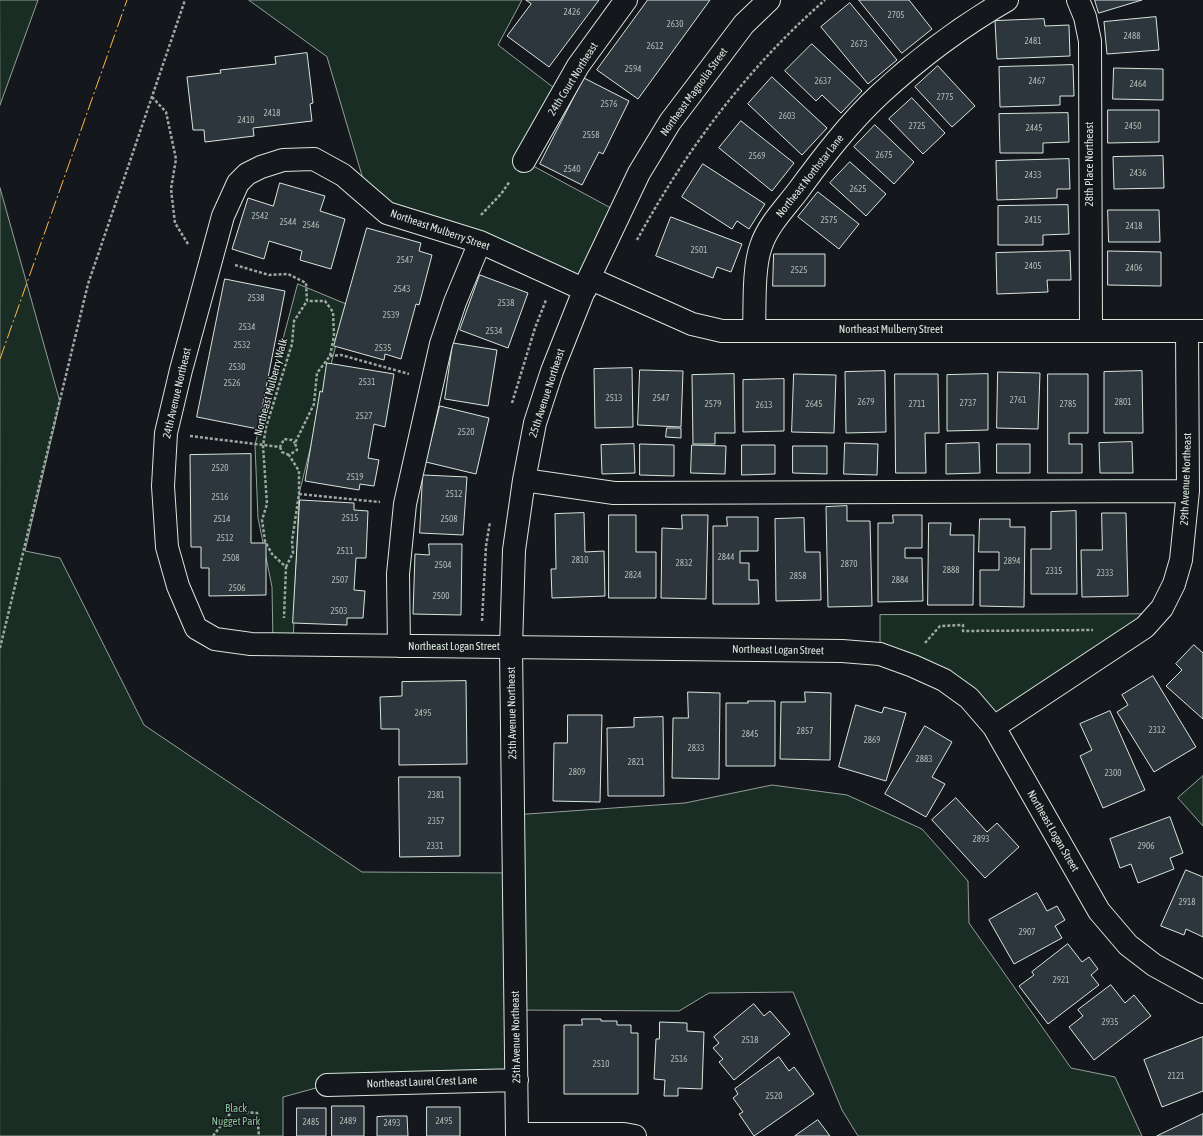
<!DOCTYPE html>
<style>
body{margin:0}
canvas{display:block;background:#14181c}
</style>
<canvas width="1203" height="1136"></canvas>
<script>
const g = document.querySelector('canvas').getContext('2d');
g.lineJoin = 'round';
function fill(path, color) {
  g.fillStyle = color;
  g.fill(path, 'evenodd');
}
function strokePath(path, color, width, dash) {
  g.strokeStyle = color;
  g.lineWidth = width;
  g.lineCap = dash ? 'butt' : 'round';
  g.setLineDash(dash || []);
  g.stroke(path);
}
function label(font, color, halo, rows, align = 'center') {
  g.font = font + ' "Asap Condensed",sans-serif';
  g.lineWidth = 3;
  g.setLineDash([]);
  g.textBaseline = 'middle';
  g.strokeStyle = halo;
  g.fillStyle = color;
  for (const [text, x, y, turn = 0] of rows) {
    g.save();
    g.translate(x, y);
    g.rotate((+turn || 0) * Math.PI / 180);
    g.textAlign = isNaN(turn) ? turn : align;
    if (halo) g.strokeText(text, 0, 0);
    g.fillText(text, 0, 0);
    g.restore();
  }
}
const green = new Path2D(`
 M0,0h38l-38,105z
 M249,0h273l-24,45 64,49 -38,67 96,52 -35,77 -217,-94 -41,-139z
 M0,188l60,214 -35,149 35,7 84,167 218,147 152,1 -1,-58 172,-12 87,-18 75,10 75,34 46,52 1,42 102,145 44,9 27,59h-284l-16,-26 -49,-118 -84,1 -30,18 -163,-1 1,70 -190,5 -44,12v39h-283z
 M298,284l48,20 -47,190 -6,151h-20l-1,-58 -14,-69 -3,-73z
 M1156,614l-162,113 -25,-29 -89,-44v-39z
 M1203,776v50l-25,-28z`);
fill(green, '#1a2d24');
strokePath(green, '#939e99', 1);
const building = new Path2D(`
 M526,0h73l-50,67 -42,-31 24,-32z
 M648,0h62l-72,99 -41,-29z
 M859,0h50l23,29 -30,24z
 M1095,0h47l-43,13z
 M850,3l47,57 -29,24 -47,-57z
 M1156,17l3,33 -52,4 -3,-32z
 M1044,19l1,7 24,-1 1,31 -73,3 -2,-38z
 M812,44l50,47 -21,22 -19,-18 -6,6 -31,-30z
 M307,53l6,50 -3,1 2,17 -59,7 1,8 -49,6 -1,-12h-11l-6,-53 34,-4 -1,-3 56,-6 -1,-7z
 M1073,65l1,31h-14v9l-60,2 -1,-40z
 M938,66l37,40 -23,21 -37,-40z
 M1114,68l49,1v31l-50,-1z
 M772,77l55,51 -25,27 -54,-51z
 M584,78l45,23 -26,53 -4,-2 -17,33 -42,-21z
 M912,98l33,35 -22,21 -34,-35z
 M1108,110h51v32l-51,1z
 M1068,113l1,29 -26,1v10h-43l-1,-39z
 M741,121l53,42 -22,28 -53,-43z
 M875,125l39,37 -20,22 -40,-37z
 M1163,156l1,32 -50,1 -1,-32z
 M1069,159l1,30h-13v9l-60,2 -1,-39z
 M850,162l36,32 -20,22 -36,-33z
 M703,164l62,40 -16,25 -12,-8 -5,8 -50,-32z
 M280,183l45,13 -5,15 25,8 -14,50 -31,-9 2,-9 -33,-10 -5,18 -32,-10 16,-51 25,8z
 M818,192l41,32 -20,25 -41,-32z
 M1068,205l1,29 -26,1v10h-45v-39z
 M1108,210h51l1,32h-51z
 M671,217l71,27 -11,28 -14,-5 -4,11 -57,-22z
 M367,228l54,15 -2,8 13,4 -13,50 -3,-1 -15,55 -16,-5 -1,6 -50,-14z
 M1070,251l1,29h-24l1,12 -51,2 -1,-41z
 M1108,251l53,1v34l-53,-1z
 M774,254h51v32h-52z
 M480,275l48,18 -20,55 -48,-18z
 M225,279l60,12 -27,138 -61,-12z
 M453,343l44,7 -9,56 -43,-7z
 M327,363l67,11 -9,53 -11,-3 -6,34 11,2 -5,26 -14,-2 -1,6 -54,-9 15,-90 2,1z
 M632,368l1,59 -38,1 -1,-59z
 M640,370l43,1 -2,56 -43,-2z
 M885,371l1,61 -40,1 -1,-61z
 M1142,371l1,62h-39v-61z
 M998,372l42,1 -2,56 -41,-1z
 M734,374l1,59h-20v11h-22l-1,-69z
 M794,374l42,1 -2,58 -42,-1z
 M895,374h43l1,59h-14l1,40h-30z
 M988,374v56l-41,1v-56z
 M1048,374h40v59h-19v11h13v29h-34z
 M784,379v52l-41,1v-52z
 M440,406l49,12 -13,56 -50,-12z
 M667,428h14v10l-15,-1z
 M1132,442l1,31h-33l-1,-30z
 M845,443l33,1 -1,31 -33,-1z
 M979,443l1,30 -34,1v-30z
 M634,444l1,29 -33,1 -1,-29z
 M640,444l34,1v31l-34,-1z
 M997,444h33v29h-33z
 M692,445l34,1 -1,28 -34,-1z
 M742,445h33v29l-33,1z
 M793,446h34v28l-34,-1z
 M251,454v89h15v52l-57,1v-28h-8v-21h-10l-1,-92z
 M423,475l44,2 -4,58 -43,-2z
 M300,500l54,3v7l14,1 -2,47h-10l-2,32 11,1 -2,27h-16v7l-54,-2z
 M847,506v15h23l2,85 -44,1 -2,-100z
 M1076,511l1,83h-46v-45h20v-37z
 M584,513l1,39 19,-1 1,45 -53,2 -1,-29h5l-1,-55z
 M1102,513h24l2,83 -46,1 -1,-47h21z
 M609,515h27v37h20v46h-47z
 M682,515h26l-2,84 -45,-1 1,-70 20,1z
 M893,515h29v33h-17v10h17l1,43 -45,1v-79h15z
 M727,517h31v34h-18v12h9v17h9l1,24h-46v-78h14z
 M804,518l1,34h15l1,48 -45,1 -1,-82z
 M980,519h30v8h15l-1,80 -44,-1v-36h19v-18h-20z
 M929,523h22l-1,12h24l-1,70h-45z
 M429,544h33l-1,71 -48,-1 2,-60 14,1z
 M1194,645l9,8v66l-37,-33 16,-16 -6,-6z
 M1153,676l43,71 -42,25 -37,-60 11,-7 -6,-10z
 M466,681l1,83 -68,1v-36h-18l-1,-32 22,-1v-14z
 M688,692l32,1 -1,86 -47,-1 1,-60h15z
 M805,692l26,1 -1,67 -50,-1 1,-57h24z
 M748,701h27v65h-49v-63h22z
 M856,705l26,8 2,-6 22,6 -20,68 -47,-14z
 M1110,711l35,79 -42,18 -23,-52 12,-6 -12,-26z
 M568,715h34l-2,87 -47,-1 1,-58h13z
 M663,717l1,79h-56l-1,-68 27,-1v-9z
 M925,726l27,16 -20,35 13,7 -19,33 -41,-23z
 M399,777h61v79l-60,1z
 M956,798l31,34 10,-9 22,24 -34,31 -53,-58z
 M1170,817l13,36 -13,5 4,11 -36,14 -7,-19 -11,4 -10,-29z
 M1186,870l17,7v60l-17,-8 -2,6 -23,-9z
 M1037,893l10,18 10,-5 8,14 -10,6 7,12 -48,26 -25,-44z
 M1068,944l14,18 7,-5 9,12 -7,6 8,10 -51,39 -29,-38 15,-11 -2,-3z
 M1111,985l14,18 9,-8 17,21 -57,44 -25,-33 14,-11 -5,-6z
 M754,1004l10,12 6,-5 20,23 -56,46 -15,-18 4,-3 -10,-11 6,-5 -5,-6z
 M582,1019h19v2h16v4h14v8h7v61h-74v-69h18z
 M660,1022l27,1v8l17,1 -2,57 -24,-1v8h-14l1,-16 -11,-1 2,-40h3z
 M1203,1037v54l-41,16 -18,-47z
 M779,1057l10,14 5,-4 20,27 -60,42 -15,-22 4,-2 -10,-14 5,-4 -3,-5z
 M332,1106h32v30h-32z
 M427,1107h33v29h-33z
 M297,1108h29v28h-29z
 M1203,1114v22h-46z
 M387,1116h20l1,20h-31v-19z
 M818,1120l12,16h-35z`);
fill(building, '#2c363c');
strokePath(building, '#d8e6dc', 1);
const minor = new Path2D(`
 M1078,0l7,17 5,24 1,289
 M524,161l54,-95 48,-66
 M589,278l103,46 30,7h481
 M585,290l-105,-48 -93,-29 -44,-38 -29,-16 -31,1 -22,7 -14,7 -9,9 -15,33 -42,154 -15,63 -3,53 4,61 11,39 18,42 19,11 36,5 591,7 38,3 33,12 31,14 25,18 25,29 105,184 29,34 26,20 49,27
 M754,330c1,-24 -1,-62 7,-84 7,-21 24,-38 37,-55 25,-34 51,-68 82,-97 38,-35 82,-68 127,-94
 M524,480l90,13 574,-2
 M399,646l-1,-72 7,-70 36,-160 14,-42 25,-60
 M994,727l151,-100 17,-19 12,-24 7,-24 7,-69 -1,-160
 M327,1085l190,-5
 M517,1134h107l11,2
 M517,1136l-6,-489 3,-97 10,-70 11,-57 17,-52 37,-93 50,-105 31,-51 74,-98 25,-24`);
strokePath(minor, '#d8e6dc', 24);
strokePath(new Path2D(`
 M152,97l14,15 10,47 -5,30 4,34 13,21
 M481,215l20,-21 9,-13
 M637,240c49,-90 110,-172 188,-240
 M235,265l34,10 19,-1 18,9 1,18 -13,20 -2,23 -26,83 -3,19 4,58 -5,16 3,21 7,13 14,13 -2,51
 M330,356l11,-1 68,19
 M512,403l23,-75 11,-28
 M190,436l90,11 4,-8 8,1 3,3
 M280,447l2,5 7,3
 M299,494l81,8
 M286,567l7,-14 -1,-12 7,-47v-23l-10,-16 8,-5 -2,-7 19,-39 3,-31 13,-17 4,-20 -1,-24 -8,-11h-18
 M482,621l4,-75 4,-24
 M925,643l15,-17 23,-1v6l130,-1
 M0,648l88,-364 97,-284
 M213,1136l19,-25 25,2 2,23`), '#9da8a2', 2.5, [3, 2]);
strokePath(minor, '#14181c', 22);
strokePath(new Path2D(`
 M0,359l127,-359`), '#ffb74d', 1, [14, 3, 2, 3]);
label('9px', '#adbab4', null, [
 ["2426",572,12],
 ["2705",896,15],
 ["2630",675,24],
 ["2488",1132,36],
 ["2481",1033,41],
 ["2673",859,44],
 ["2612",655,46],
 ["2594",633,69],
 ["2637",823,81],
 ["2467",1037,81],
 ["2464",1138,84],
 ["2775",945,97],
 ["2576",609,104],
 ["2418",272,113],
 ["2603",787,116],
 ["2410",246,120],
 ["2725",917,126],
 ["2450",1133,126],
 ["2445",1034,128],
 ["2558",591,135],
 ["2675",884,155],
 ["2569",757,156],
 ["2540",572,169],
 ["2436",1138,173],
 ["2433",1033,175],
 ["2625",858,189],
 ["2542",260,216],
 ["2575",829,220],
 ["2415",1033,220],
 ["2544",288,222],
 ["2546",311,225],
 ["2418",1134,226],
 ["2501",699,250],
 ["2547",405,260],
 ["2405",1033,266],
 ["2406",1134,268],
 ["2525",799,270],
 ["2543",402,289],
 ["2538",256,298],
 ["2538",506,303],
 ["2539",391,315],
 ["2534",247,327],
 ["2534",494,331],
 ["2532",242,345],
 ["2535",383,348],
 ["2530",237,367],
 ["2531",367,382],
 ["2526",232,383],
 ["2513",614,398],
 ["2547",661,398],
 ["2761",1018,400],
 ["2679",866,402],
 ["2801",1123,402],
 ["2737",968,403],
 ["2579",713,404],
 ["2645",814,404],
 ["2711",917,404],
 ["2785",1068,404],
 ["2613",764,405],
 ["2527",364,416],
 ["2520",466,432],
 ["2520",220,468],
 ["2519",355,477],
 ["2512",454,494],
 ["2516",220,497],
 ["2515",350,518],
 ["2514",222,519],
 ["2508",449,519],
 ["2512",225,538],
 ["2511",345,551],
 ["2844",726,557],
 ["2508",231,558],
 ["2810",580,560],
 ["2894",1012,561],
 ["2832",684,563],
 ["2870",849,564],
 ["2504",443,565],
 ["2888",951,570],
 ["2315",1054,571],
 ["2333",1105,573],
 ["2824",633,575],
 ["2858",798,576],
 ["2507",340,580],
 ["2884",900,580],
 ["2506",237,588],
 ["2500",441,596],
 ["2503",339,611],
 ["2495",423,713],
 ["2312",1157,730],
 ["2857",805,731],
 ["2845",750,734],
 ["2869",872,740],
 ["2833",696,748],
 ["2883",924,759],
 ["2821",636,762],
 ["2809",577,772],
 ["2300",1113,773],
 ["2381",436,795],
 ["2357",436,821],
 ["2893",981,839],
 ["2331",435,846],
 ["2906",1146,846],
 ["2918",1187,902],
 ["2907",1027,932],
 ["2921",1061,980],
 ["2935",1110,1022],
 ["2518",750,1040],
 ["2516",679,1059],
 ["2510",601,1064],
 ["2121",1176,1076],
 ["2520",774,1096],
 ["2489",348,1121],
 ["2495",444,1121],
 ["2485",311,1122],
 ["2493",392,1123]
]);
label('11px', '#d8e6dc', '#14181c', [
 ["24th Court Northeast",573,79,-58],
 ["Northeast Magnolia Street",694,92,-54],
 ["28th Place Northeast",1090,164,-90],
 ["Northeast Northstar Lane",810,176,-52],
 ["Northeast Mulberry Street",440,230,19],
 ["Northeast Mulberry Street",891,330],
 ["Northeast Mulberry Walk",271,387,-75],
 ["24th Avenue Northeast",177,393,-77],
 ["25th Avenue Northeast",547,393,-72],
 ["29th Avenue Northeast",1186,479,-88],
 ["Northeast Logan Street",454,647],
 ["Northeast Logan Street",778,650,1],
 ["25th Avenue Northeast",512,713,-91],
 ["Northeast Logan Street",1053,831,60],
 ["25th Avenue Northeast",516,1037,-91],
 ["Northeast Laurel Crest Lane",422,1082,-2]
]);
label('11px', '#8ac095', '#14181c', [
 ["Black",236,1109],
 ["Nugget Park",236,1122]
]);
</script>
